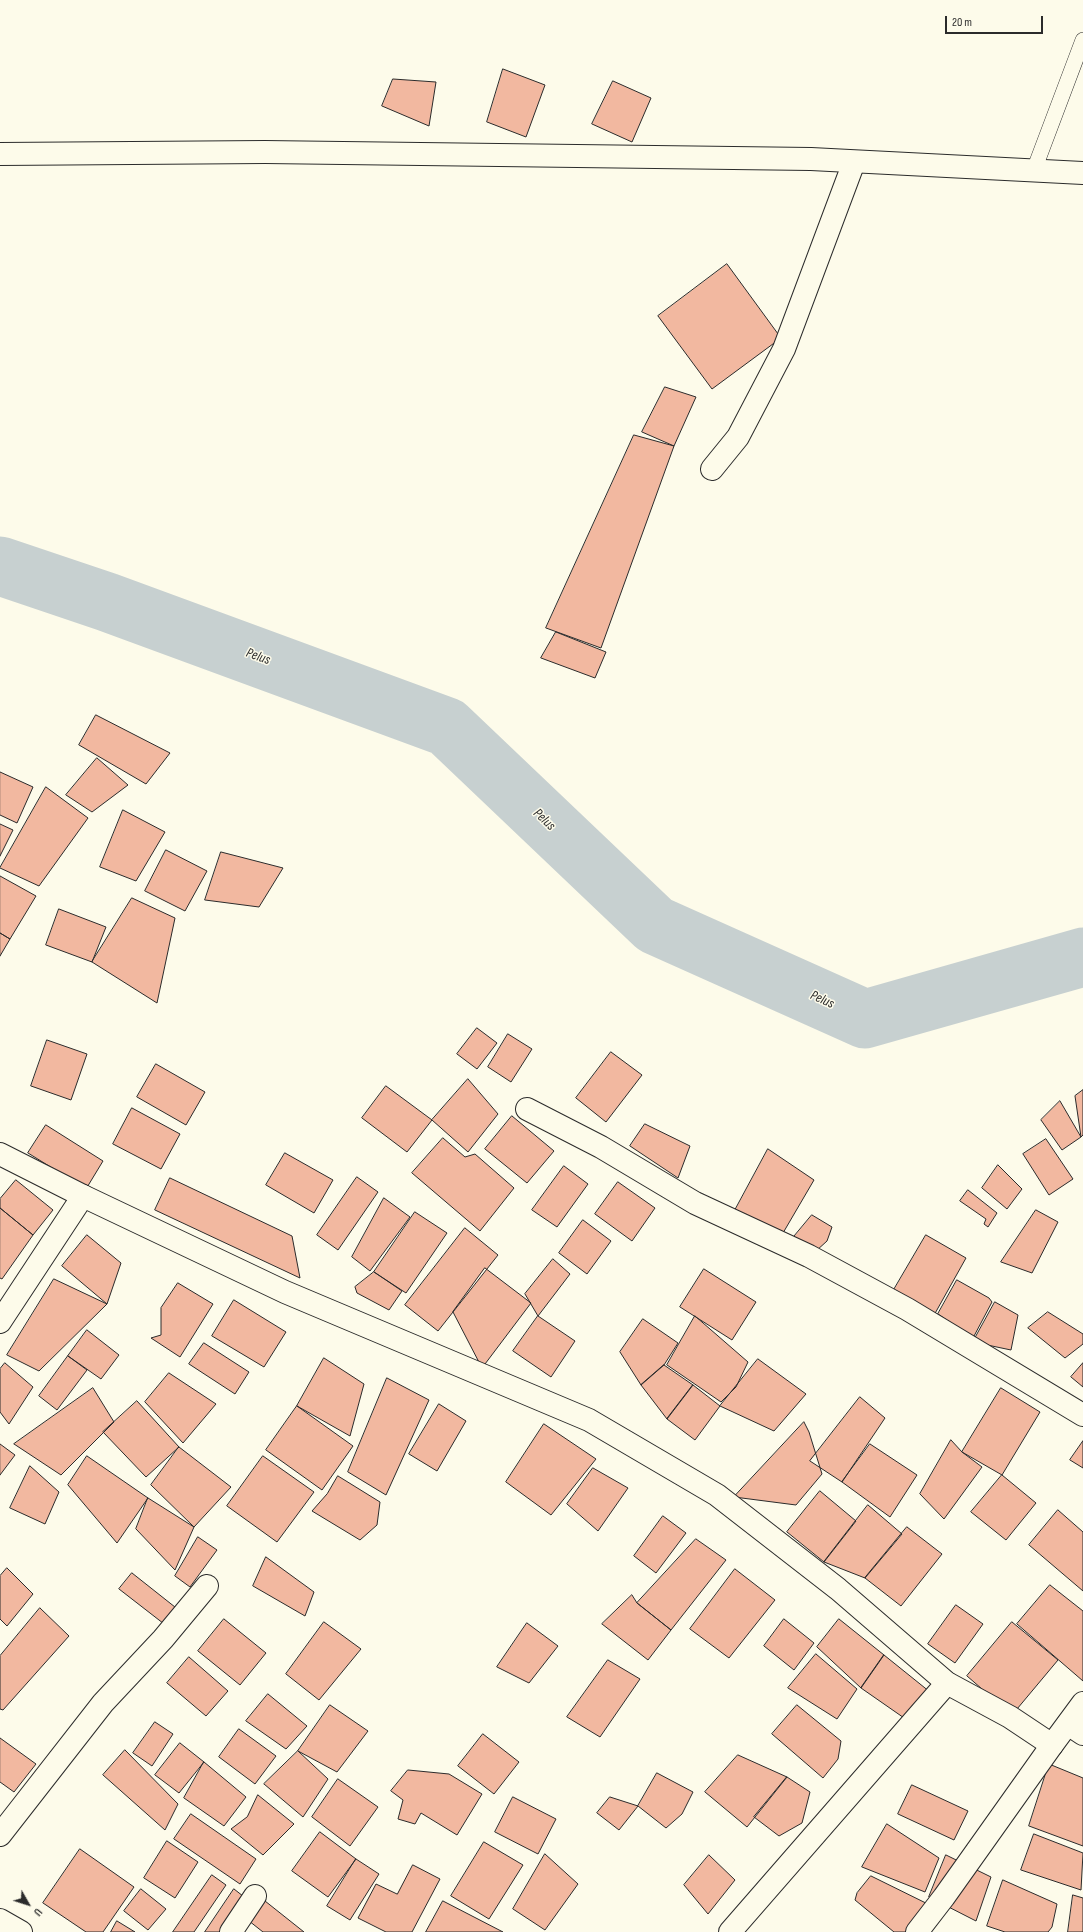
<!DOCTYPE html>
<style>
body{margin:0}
#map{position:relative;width:1083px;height:1932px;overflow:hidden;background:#fdfbea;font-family:"Sofia Sans Condensed",sans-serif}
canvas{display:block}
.north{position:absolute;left:8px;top:1884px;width:40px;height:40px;-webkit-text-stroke:3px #fdfbea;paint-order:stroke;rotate:129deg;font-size:11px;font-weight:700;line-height:16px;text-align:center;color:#2b2b2b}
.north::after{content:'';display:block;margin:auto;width:14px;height:18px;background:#2b2b2b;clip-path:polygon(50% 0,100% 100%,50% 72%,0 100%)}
.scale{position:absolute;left:945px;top:16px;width:98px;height:18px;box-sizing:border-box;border:2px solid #2b2b2b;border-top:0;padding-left:5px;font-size:12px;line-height:14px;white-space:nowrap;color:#2b2b2b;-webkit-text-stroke:3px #fdfbea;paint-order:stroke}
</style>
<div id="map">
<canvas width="1083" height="1932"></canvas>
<div class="north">U</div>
<div class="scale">20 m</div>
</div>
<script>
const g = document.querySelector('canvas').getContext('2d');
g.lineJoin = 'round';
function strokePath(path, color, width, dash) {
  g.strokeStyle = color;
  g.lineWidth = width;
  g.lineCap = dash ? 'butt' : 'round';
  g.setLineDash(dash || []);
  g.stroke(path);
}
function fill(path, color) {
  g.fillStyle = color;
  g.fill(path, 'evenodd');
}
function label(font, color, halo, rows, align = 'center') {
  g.font = font + ' "Sofia Sans Condensed",sans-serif';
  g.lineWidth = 3;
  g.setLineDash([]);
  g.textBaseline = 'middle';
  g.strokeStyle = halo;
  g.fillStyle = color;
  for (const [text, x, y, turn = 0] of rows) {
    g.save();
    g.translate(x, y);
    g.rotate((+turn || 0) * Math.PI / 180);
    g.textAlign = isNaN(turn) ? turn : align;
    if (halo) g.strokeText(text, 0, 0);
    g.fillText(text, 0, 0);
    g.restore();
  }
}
strokePath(new Path2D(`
 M0,566l107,36 340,125 208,198 210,94 218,-62`), '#c7d0d0', 59);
const building = new Path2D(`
 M503,69l42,16 -19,52 -39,-15z
 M393,79l43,3 -7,44 -47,-20z
 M613,81l38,17 -19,44 -40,-18z
 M727,264l54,74 -69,51 -54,-73z
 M665,387l31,10 -22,49 -32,-14z
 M634,435l40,11 -73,202 -55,-20z
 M556,632l50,20 -11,26 -54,-20z
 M96,715l74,38 -24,31 -67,-39z
 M97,758l31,27 -36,27 -26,-17z
 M0,772l33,15 -16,36 -17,-8z
 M46,787l42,31 -49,68 -39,-18z
 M123,810l42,22 -29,49 -36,-14z
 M0,824l13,6 -13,26z
 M166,850l41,21 -22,40 -40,-20z
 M221,852l62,16 -24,39 -54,-7z
 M0,876l36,20 -26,43 -10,-6z
 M132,898l43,20 -18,85 -65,-41z
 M59,909l47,18 -14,35 -46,-17z
 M0,933l10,6 -10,17z
 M477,1028l20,15 -20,26 -20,-15z
 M508,1034l24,15 -21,33 -23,-15z
 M47,1040l40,14 -16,46 -40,-14z
 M611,1052l31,23 -36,47 -30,-24z
 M156,1064l49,28 -19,33 -49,-28z
 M468,1079l30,35 -30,38 -36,-32z
 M386,1086l46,34 -25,32 -45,-34z
 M1083,1090v45l-2,2 -6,-41z
 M1060,1101l21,36 -19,13 -21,-30z
 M132,1108l48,26 -19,35 -48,-25z
 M512,1116l42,35 -27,32 -42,-34z
 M645,1124l45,22 -12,32 -48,-32z
 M46,1125l57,36 -17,28 -58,-36z
 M443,1138l22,19 10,-3 39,34 -34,43 -68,-58z
 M1046,1139l27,40 -24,16 -26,-41z
 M768,1149l46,31 -31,53 -50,-19z
 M285,1153l48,27 -19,33 -48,-28z
 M998,1165l24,24 -15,20 -25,-21z
 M564,1166l24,18 -31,43 -25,-17z
 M357,1177l21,15 -40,58 -21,-15z
 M170,1178l122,58 8,42 -145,-68z
 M16,1180l37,30 -20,25 -33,-27v-9z
 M618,1182l37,26 -23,33 -37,-27z
 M968,1190l29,23 -9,14 -4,-3 2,-5 -26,-18z
 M384,1198l26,19 -40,54 -18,-14z
 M0,1208l33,27 -31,44 -2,-1z
 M1036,1210l22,12 -26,51 -31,-11z
 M415,1212l32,21 -41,60 -32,-21z
 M812,1215l20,12 -5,14 -11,10 -24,-12z
 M583,1220l28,21 -24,33 -28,-21z
 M465,1228l33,27 -60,76 -33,-26z
 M87,1235l34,28 -14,41 -45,-38z
 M926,1235l40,23 -33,59 -41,-24z
 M553,1259l17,15 -32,42 -13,-22z
 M485,1268l46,35 -49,65 -29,-56z
 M704,1269l52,33 -24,38 -52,-33z
 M374,1272l28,19 -13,19 -32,-17 -2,-6z
 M54,1279l53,25 -68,67 -32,-16z
 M957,1280l32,18 3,4 -19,36 -35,-24z
 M178,1283l35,21 -33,53 -29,-19 10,-3v-27z
 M234,1300l52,32 -22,35 -52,-31z
 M995,1302l23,13 -7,35 -38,-8z
 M1048,1312l35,22v10l-18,14 -37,-30z
 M538,1316l37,25 -24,36 -38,-26z
 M695,1316l53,46 -12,25 -15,15 -54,-37z
 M643,1319l35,24 -14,22 -23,20 -21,-33z
 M87,1330l32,25 -18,24 -33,-23z
 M204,1343l45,29 -14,22 -46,-30z
 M68,1356l19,14 -30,40 -18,-14z
 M324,1358l40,26 -14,52 -53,-30z
 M758,1359l48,35 -32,37 -54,-25z
 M5,1363l28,24 -24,37 -9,-12v-43z
 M1083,1363v24l-12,-10z
 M664,1365l29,20 -26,34 -26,-34z
 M169,1373l47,31 -33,39 -38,-41z
 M387,1378l42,22 -43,95 -38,-23z
 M693,1385l27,21 -25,34 -28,-21z
 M93,1388l21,34 -53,53 -47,-31z
 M1001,1388l39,24 -38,63 -40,-23z
 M860,1397l25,21 -43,64 -32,-21z
 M137,1401l42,46 -33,30 -43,-45z
 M439,1404l27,17 -29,50 -28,-17z
 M297,1406l56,40 -31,44 -56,-40z
 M804,1422l5,10 13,42 -26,31 -62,-8z
 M544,1424l52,35 -45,56 -45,-33z
 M951,1440l11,12 20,15 -38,52 -24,-25z
 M1083,1441v27l-13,-8z
 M0,1444l15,11 -15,20z
 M870,1444l47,31 -27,42 -48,-35z
 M179,1447l52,40 -37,40 -43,-42z
 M87,1456l61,42 -31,45 -49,-58z
 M263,1456l51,36 -37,50 -50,-36z
 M30,1466l29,26 -14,32 -35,-16z
 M593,1468l35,20 -30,43 -31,-27z
 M1002,1475l34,28 -30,37 -35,-28z
 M338,1476l42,26 -3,23 -17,15 -48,-29 15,-17z
 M820,1491l36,30 -32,41 -37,-30z
 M148,1498l46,29 -19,43 -39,-41z
 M868,1505l34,29 -37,44 -41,-16z
 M1058,1510l25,22v59l-54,-46z
 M663,1516l23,17 -30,40 -22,-17z
 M907,1527l35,27 -41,52 -36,-28z
 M198,1537l19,13 -27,37 -15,-11z
 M696,1539l30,21 -55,70 -34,-27z
 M266,1557l48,35 -9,24 -52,-30z
 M7,1568l26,26 -26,32 -7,-7v-43z
 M735,1569l40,31 -46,58 -39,-29z
 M132,1573l48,38 -12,16 -49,-38z
 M1050,1585l33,26v70l-66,-57z
 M632,1595l5,8 34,27 -23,30 -46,-36z
 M956,1605l27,19 -28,39 -27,-19z
 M40,1608l29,28 -66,74 -3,-1v-53z
 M224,1619l42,34 -26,32 -42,-34z
 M784,1619l30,24 -20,27 -30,-24z
 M839,1619l45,36 -23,33 -44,-41z
 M324,1622l37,27 -42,51 -33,-26z
 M1012,1622l46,38 -46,55 -45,-39z
 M527,1623l31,23 -29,37 -32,-16z
 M816,1654l41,35 -20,30 -49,-31z
 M884,1655l46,37 -23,28 -46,-32z
 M189,1657l39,34 -22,25 -39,-33z
 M608,1660l32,19 -40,58 -33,-20z
 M268,1694l39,32 -21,23 -40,-28z
 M330,1705l38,26 -31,41 -39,-21z
 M797,1705l44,36 -3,18 -15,19 -51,-44z
 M155,1722l18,12 -21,32 -19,-13z
 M239,1729l37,27 -21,28 -36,-27z
 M483,1734l36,28 -25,32 -36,-28z
 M0,1738l36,26 -22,28 -14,-10z
 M180,1743l24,19 -25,31 -24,-18z
 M125,1750l53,54 -13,26 -62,-55z
 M298,1751l30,28 -25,38 -39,-33z
 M738,1755l49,22 -40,50 -42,-35z
 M204,1762l42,35 -22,29 -40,-28z
 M1049,1764l34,14v68l-54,-20z
 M408,1770l41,4 33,20 -25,41 -36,-22 -6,11 -17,-5 5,-19 -12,-9z
 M657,1773l36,19 -11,22 -16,14 -28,-22z
 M787,1777l23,15 -8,31 -23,13 -25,-19z
 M338,1779l40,28 -28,39 -38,-29z
 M912,1785l56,26 -14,29 -56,-26z
 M258,1795l36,29 -31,31 -32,-26 16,-12z
 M513,1797l43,22 -18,35 -43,-22z
 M610,1797l28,9 -19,24 -22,-17z
 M191,1814l65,45 -16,25 -66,-45z
 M887,1824l52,34 -14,34 -63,-25z
 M320,1832l36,27 -28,38 -36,-26z
 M1034,1834l49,19 -2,37 -60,-20z
 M167,1841l31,21 -23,36 -31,-20z
 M484,1842l39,23 -34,54 -38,-23z
 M80,1849l54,38 -31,45h-17l-43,-29z
 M545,1854l33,30 -33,46 -32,-21z
 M709,1855l26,25 -27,34 -24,-29z
 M946,1855l45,22 -15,44 -47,-24z
 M356,1859l23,15 -29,46 -23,-14z
 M413,1865l27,14 -28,53h-26l-28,-14 18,-34 21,10z
 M212,1875l14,10 -32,47h-21z
 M871,1876l69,34 -16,22h-30l-39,-32 2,-7z
 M1003,1880l54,24 -5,23 -4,5h-43l-18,-6z
 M141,1889l25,20 -18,21 -24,-19z
 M234,1889l14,11 -22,32h-21z
 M1073,1895l10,3v34h-15z
 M260,1897l44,35h-41l-19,-15z
 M443,1901l60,31h-77z
 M117,1921l18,11h-24z`);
fill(building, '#f2b8a0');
strokePath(building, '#2b2b2b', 1);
const lane = new Path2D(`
 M1034,170l49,-130`);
const street = new Path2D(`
 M712,469l26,-32 46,-88 70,-187
 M527,1109l74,38 94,56 114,53 98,53 176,106
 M0,1322l83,-126
 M1068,1724l15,10
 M0,1835l103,-132 60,-64 44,-53
 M231,1932l24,-36
 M730,1932l217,-249
 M917,1932l27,-35 108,-152`);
const secondary = new Path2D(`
 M0,154l265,-2 546,7 272,14
 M0,1154l83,42 202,96 304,128 128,75 121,94 109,94 63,34 42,28 31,-42
 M0,1920l21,12`);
strokePath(lane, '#2b2b2b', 16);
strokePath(street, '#2b2b2b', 24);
strokePath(secondary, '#2b2b2b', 24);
strokePath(lane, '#fdfbea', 15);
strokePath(street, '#fdfbea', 22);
strokePath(secondary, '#fdfbea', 22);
label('italic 14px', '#2b2b2b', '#fdfbea', [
 ["Pelus",258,657,20],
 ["Pelus",544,820,44],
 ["Pelus",822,1000,24]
]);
</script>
